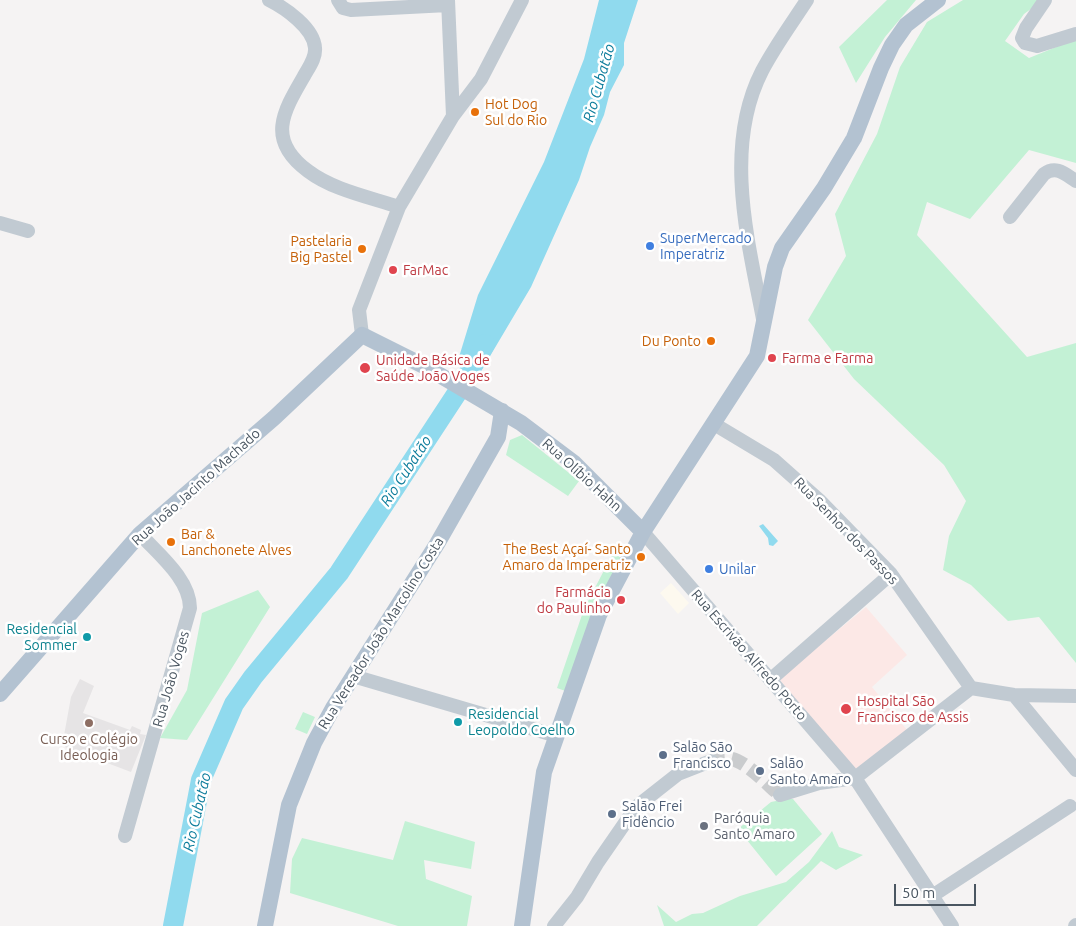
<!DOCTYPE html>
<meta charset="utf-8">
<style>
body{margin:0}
#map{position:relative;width:1076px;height:926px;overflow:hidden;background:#f5f3f3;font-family:Ubuntu,sans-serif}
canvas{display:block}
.scale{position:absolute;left:894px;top:884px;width:82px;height:22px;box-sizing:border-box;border:2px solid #4a5661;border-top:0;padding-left:6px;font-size:15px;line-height:18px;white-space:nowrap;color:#4a5661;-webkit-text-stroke:4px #fff;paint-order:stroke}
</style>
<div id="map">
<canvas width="1076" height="926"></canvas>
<div class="scale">50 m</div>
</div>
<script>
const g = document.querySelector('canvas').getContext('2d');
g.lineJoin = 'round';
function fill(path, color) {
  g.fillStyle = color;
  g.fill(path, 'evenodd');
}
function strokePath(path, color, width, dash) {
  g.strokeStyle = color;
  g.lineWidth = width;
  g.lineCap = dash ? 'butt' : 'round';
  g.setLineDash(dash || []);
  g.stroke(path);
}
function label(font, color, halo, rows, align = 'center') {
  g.font = font + ' Ubuntu,sans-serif';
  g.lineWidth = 5;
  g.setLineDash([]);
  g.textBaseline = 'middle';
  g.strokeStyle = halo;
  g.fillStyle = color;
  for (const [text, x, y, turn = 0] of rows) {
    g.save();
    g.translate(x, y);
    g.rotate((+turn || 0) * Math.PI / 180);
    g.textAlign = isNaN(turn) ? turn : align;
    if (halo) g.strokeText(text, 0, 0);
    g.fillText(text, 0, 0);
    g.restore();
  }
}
fill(new Path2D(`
 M671,583l18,20 -11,11 -18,-21z`), '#fdf9ef');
fill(new Path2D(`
 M80,679l14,7 -11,27 47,17 2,-4 9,4 -1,4 6,1 -15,37 -66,-25 1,-5 -3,-1 8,-44z`), '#e6e4e5');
fill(new Path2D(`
 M866,607l41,48 -35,32 35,43 -49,40 -7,-2 -72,-89z`), '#fce8e6');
fill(new Path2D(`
 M887,0h29l-31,37 -29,46 -17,-36z
 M963,0h80l-19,14 -19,27 24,17 47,-19v124l-47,-13 -59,69 -43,-17 -10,33 110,122 49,-14v320l-37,-46 -31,4 -37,-36 -28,-15 6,-34 17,-35 -22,-36 -90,-86 -46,-59 38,-64 -11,-42 42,-80 23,-67 27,-45z
 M522,435l57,46 -11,15 -62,-41 4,-15z
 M613,553l10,6 -55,133 -11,-4 27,-79z
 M258,590l12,17 -83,133 -27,-2 27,-48 15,-77z
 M303,712l12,5 -8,17 -12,-5z
 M786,799h7l29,35 -46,42 -38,-47 33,-27z
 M405,821l70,21 -4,27 -47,-9 2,19 46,17 -5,30h-69l-108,-33 2,-34 10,-21 91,22z
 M832,831l7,16 24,8 -27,15 -15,-9 -64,65h-93l-7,-21 19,17 16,-8 11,-1 37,-17 46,-14 23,-20z`), '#c3f1d5');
fill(new Path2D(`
 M599,0h39l-14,43v22l-14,27 -6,23 -14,32 -11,33 -48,107 -51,86 -21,-16 19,-62 66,-133 40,-103z
 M763,524l15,17 -5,5 -4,-1 -1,-7 -9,-12z`), '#90daee');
strokePath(new Path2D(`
 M173,926l28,-146 33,-76 19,-27 86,-104 118,-180 28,-49`), '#90daee', 20);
strokePath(new Path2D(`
 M711,761c5,-1 10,-3 15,-3 16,-1 42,27 54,37`), '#caccce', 14, [14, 7]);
strokePath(new Path2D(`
 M269,0c16,8 45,28 46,48 1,10 -6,19 -11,28 -21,36 -38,64 4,95 25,19 61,26 91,36
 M338,0l5,8 8,2 97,-5
 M448,0l5,116
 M1045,0l-19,28 -4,10 3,5 12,3 39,-12
 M1010,217l34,-43c12,-9 21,0 32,7
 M0,223l28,8
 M763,319c-15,-78 -40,-172 -1,-248 13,-25 30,-48 45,-71
 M362,335l-3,-25 40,-103 54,-91 28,-37 41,-79
 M714,424l60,36 45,40 72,74 80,114
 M643,532l212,246 97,148
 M353,676l204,60
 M770,680l121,-106
 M971,688l43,7 62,1
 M1014,695l62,75
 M855,778l116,-90
 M780,795l39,-12 36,-5
 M125,836l65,-228c0,-29 -32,-54 -50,-74
 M932,896l138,-90
 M554,926l23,-29 21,-35 38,-55 42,-33 33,-13
 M1075,926l1,-1`), '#c1cad2', 14);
strokePath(new Path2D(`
 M0,694l140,-160 134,-116 88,-83 64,32 95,56 53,40 69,69
 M265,926l24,-121 25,-62 19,-35 104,-164 61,-107 4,-26
 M522,926l22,-154 55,-157 44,-83 114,-176 18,-89 7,-19 42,-60 30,-50 27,-70 11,-23 14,-20 32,-25`), '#b3c2d1', 16);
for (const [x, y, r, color] of [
 [475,112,5,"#e8710a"],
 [650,246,5,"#3f7fe0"],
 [362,249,5,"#e8710a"],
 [393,270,5,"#e0444e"],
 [711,341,5,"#e8710a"],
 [772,358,5,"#e0444e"],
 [365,368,6,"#e0444e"],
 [171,542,5,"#e8710a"],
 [641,557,5,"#e8710a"],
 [709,569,5,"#3f7fe0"],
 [621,600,5,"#e0444e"],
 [87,637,5,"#0f9aa8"],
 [846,709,6,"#e0444e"],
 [458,722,5,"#0f9aa8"],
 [89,723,5,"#8d6e63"],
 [663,755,5,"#5c6f8a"],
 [760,771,5,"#5c6f8a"],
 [612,814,5,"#5c6f8a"],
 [704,826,5,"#6b7280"]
]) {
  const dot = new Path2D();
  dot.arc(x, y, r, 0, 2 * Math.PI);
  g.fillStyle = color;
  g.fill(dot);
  strokePath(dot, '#fff', 2);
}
label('14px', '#c56008', '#fff', [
 ["Hot Dog",485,104,"left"],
 ["Sul do Rio",485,120,"left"],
 ["Pastelaria",352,241],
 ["Big Pastel",352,257],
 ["Du Ponto",701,341],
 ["Bar &",181,534,"left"],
 ["Lanchonete Alves",181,550,"left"],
 ["The Best Açaí- Santo",631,549],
 ["Amaro da Imperatriz",631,565]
], 'right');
label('14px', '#366cbe', '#fff', [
 ["SuperMercado",660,238],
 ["Imperatriz",660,254],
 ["Unilar",719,569]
], 'left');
label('14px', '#be3a42', '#fff', [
 ["FarMac",403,270],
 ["Farma e Farma",782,358],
 ["Unidade Básica de",376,360],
 ["Saúde João Voges",376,376],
 ["Farmácia",611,592,"right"],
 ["do Paulinho",611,608,"right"],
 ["Hospital São",857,701],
 ["Francisco de Assis",857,717]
], 'left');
label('14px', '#4a5661', '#fff', [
 ["Rua Olíbio Hahn",582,475,42],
 ["Rua João Jacinto Machado",196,487,-42],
 ["Rua Senhor dos Passos",846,531,46],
 ["Rua Vereador João Marcolino Costa",381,633,-58],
 ["Rua Escrivão Alfredo Porto",749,655,49],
 ["Rua João Voges",171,679,-74]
]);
label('14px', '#0d838f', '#fff', [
 ["Residencial",77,629],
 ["Sommer",77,645],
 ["Residencial",468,714,"left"],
 ["Leopoldo Coelho",468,730,"left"]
], 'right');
label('14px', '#785e54', '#fff', [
 ["Curso e Colégio",89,739],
 ["Ideologia",89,755]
]);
label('14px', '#4e5e75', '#fff', [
 ["Salão São",673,747],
 ["Francisco",673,763],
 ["Salão",770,763],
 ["Santo Amaro",770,779],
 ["Salão Frei",622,806],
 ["Fidêncio",622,822]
], 'left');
label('14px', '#5b616d', '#fff', [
 ["Paróquia",714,818],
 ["Santo Amaro",714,834]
], 'left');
label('italic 15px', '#0c7c9b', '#fff', [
 ["Rio Cubatão",599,83,-74],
 ["Rio Cubatão",406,471,-57],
 ["Rio Cubatão",197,812,-77]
]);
</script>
